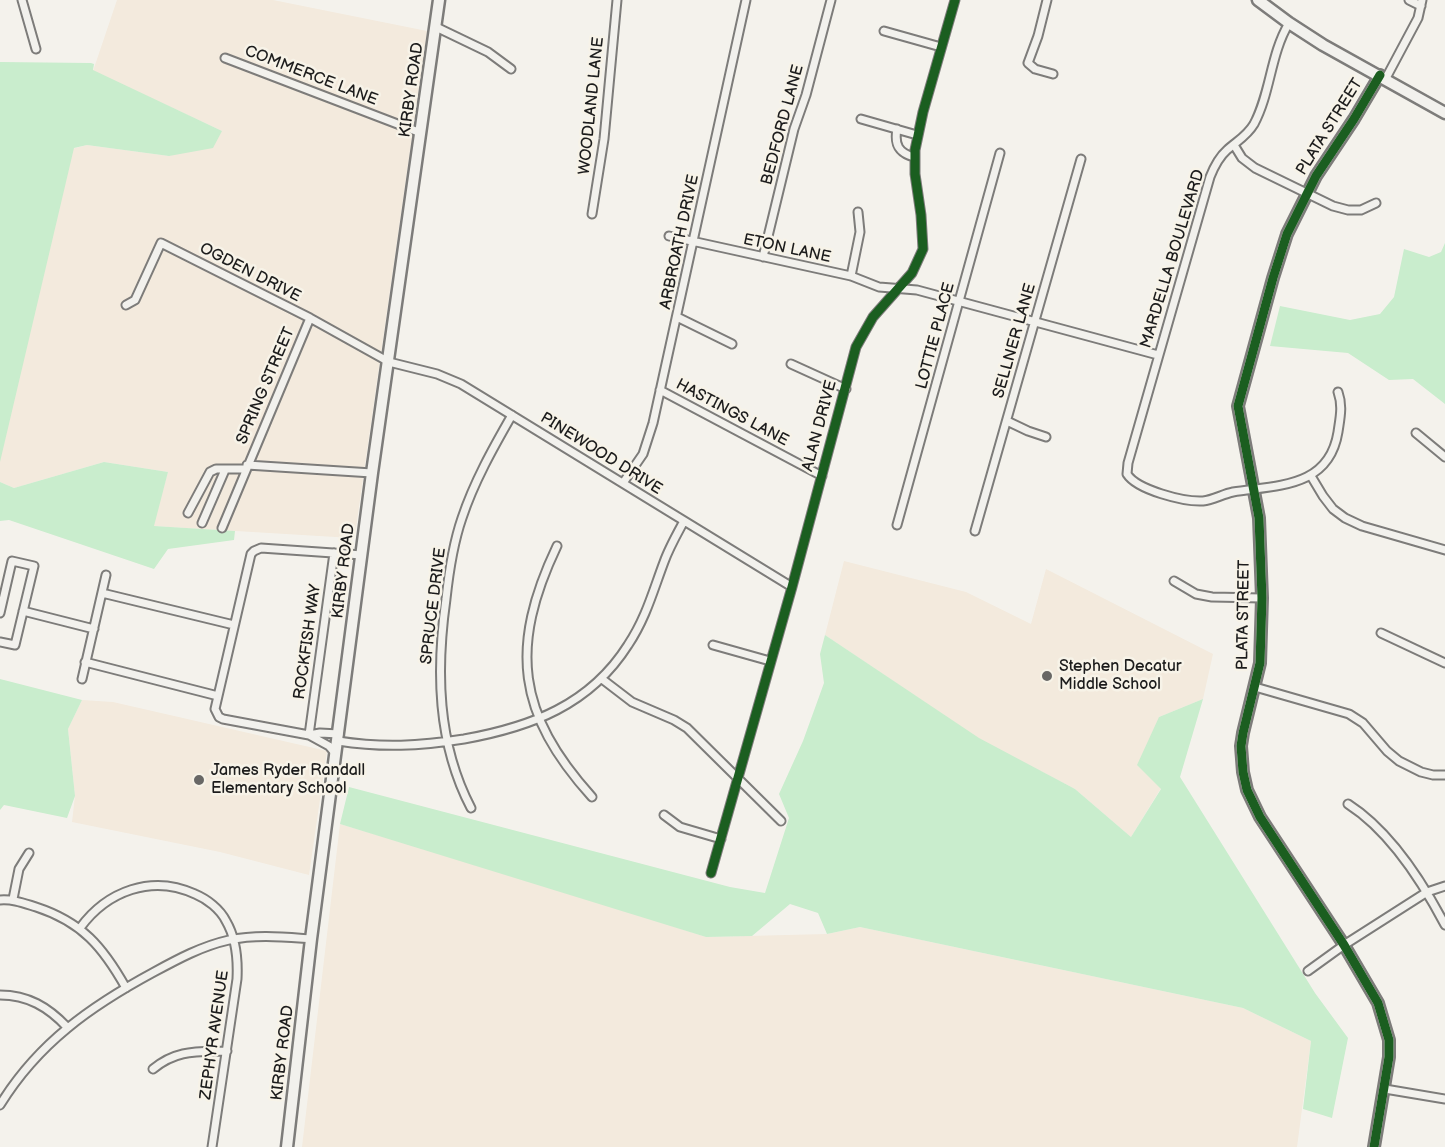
<!DOCTYPE html>
<style>
body{margin:0}
canvas{display:block;background:#f4f2ec}
</style>
<canvas width="1445" height="1147"></canvas>
<script>
const g = document.querySelector('canvas').getContext('2d');
g.lineJoin = 'round';
function fill(path, color) {
  g.fillStyle = color;
  g.fill(path, 'evenodd');
}
function strokePath(path, color, width, dash) {
  g.strokeStyle = color;
  g.lineWidth = width;
  g.lineCap = dash ? 'butt' : 'round';
  g.setLineDash(dash || []);
  g.stroke(path);
}
function label(font, color, halo, rows, align = 'center') {
  g.font = font + ' "Balsamiq Sans",sans-serif';
  g.lineWidth = 5;
  g.setLineDash([]);
  g.textBaseline = 'middle';
  g.strokeStyle = halo;
  g.fillStyle = color;
  for (const [text, x, y, turn = 0] of rows) {
    g.save();
    g.translate(x, y);
    g.rotate((+turn || 0) * Math.PI / 180);
    g.textAlign = isNaN(turn) ? turn : align;
    if (halo) g.strokeText(text, 0, 0);
    g.fillText(text, 0, 0);
    g.restore();
  }
}
fill(new Path2D(`
 M117,0h156l154,31 -72,504 -3,3 -199,-12 15,-54 -64,-10 -90,26 -14,-6v-141l64,-190 23,-6 82,11 53,-25 -129,-60z
 M844,561l122,31 65,32 15,-55 167,85 -10,45 -44,18 2,71 -30,49 -56,-48 -96,-50 -154,-104z
 M82,700l31,2 214,49 -18,124 -89,-23 -148,-30 3,-26 -7,-67z
 M340,824l205,61 161,52 121,-3 33,-7 383,81 68,33 -14,106h-995z`), '#f3eadd');
fill(new Path2D(`
 M0,62l91,1 3,1 -1,6 129,61 -9,17 -44,8 -82,-11 -13,3 -74,314z
 M1445,243v161l-32,-25 -24,1 -41,-27 -78,-7 10,-40 70,14 30,-6 14,-17 10,-48 25,8 12,-5z
 M104,462l64,10 -14,54 81,5 -1,9 -66,9 -14,20 -145,-49 -9,1v-39l14,6z
 M825,635l154,103 96,51 56,48 30,-48 -24,-24 22,-48 44,-18 -23,78 135,216 33,45 -16,80 -29,-9 8,-68 -68,-33 -383,-81 -33,7 -9,-21 -28,-9 -38,32 -46,1 -366,-113 9,-37 381,100 35,6 24,-75 -10,-24 24,-53 21,-58 -4,-29z
 M0,679l82,21 -14,29 7,67 -8,22 -63,-13 -4,5z`), '#c9edcd');
const minor = new Path2D(`
 M22,0l14,49
 M1047,0l-9,36 -10,27 7,6 18,5
 M1409,0l12,6
 M1289,23c-19,32 -18,69 -35,101 -7,12 -17,17 -27,26 -8,7 -13,17 -17,27l-82,286 -1,11c10,16 57,28 76,27 10,-1 20,-7 30,-9 44,-7 96,-4 105,-60 2,-14 5,-26 0,-40
 M436,27l52,25 23,17
 M884,31l57,16
 M225,58l196,75
 M1386,78l32,-60 4,-18
 M861,119l56,16
 M897,129c-3,16 2,24 17,28
 M1234,145l8,13 13,10 78,38 15,4h13l15,-7
 M592,214l12,-75 13,-139
 M669,236l182,40 28,11 38,3 241,65
 M763,257l31,-128 12,-34 25,-95
 M851,276l9,-44 -2,-20
 M126,305l9,-5 26,-57 149,75 79,44 48,12 24,10 331,203
 M677,317l55,27
 M791,364l55,25
 M660,390l162,86
 M1007,421l21,10 18,6
 M1416,433l29,24
 M247,465l125,8
 M1311,476l12,20 10,13 12,9 17,8 83,24
 M623,483l20,-29 10,-31 93,-423
 M188,513l22,-41 6,-3h29
 M202,523l23,-53
 M897,525l103,-372
 M222,528l88,-210
 M975,531l106,-372
 M557,546c-48,101 -40,168 35,251
 M1174,581l22,13 16,3 50,1
 M102,593l132,32
 M23,611l71,18
 M0,613l12,-52 22,5 -19,79 -15,-3
 M1381,633l64,30
 M713,645l57,16
 M85,662l133,34
 M82,679l24,-104
 M602,679l30,23 42,18 13,8 94,93
 M1255,687l94,27 14,9 24,28 12,10 22,11 12,3h12
 M309,735l25,-182
 M309,735l11,-2 19,1
 M338,741c45,7 81,5 126,-2 67,-12 126,-34 164,-94 18,-27 25,-54 36,-83 5,-14 13,-28 20,-41
 M335,753l-6,-7 -20,-11 -86,-16 -4,-2 -4,-8 36,-155 3,-3 7,-3 101,7
 M1348,804c42,27 74,77 97,121
 M471,808c-34,-65 -35,-138 -25,-209 3,-28 7,-55 16,-81 12,-36 31,-70 50,-103
 M664,815l16,12 41,12
 M711,873l81,-286 64,-240 17,-30 39,-44 11,-24 -2,-34 -6,-41v-24l8,-38 32,-112
 M13,899l6,-30 10,-16
 M0,900c13,-1 23,3 36,7 46,15 67,40 90,81
 M80,928c27,-37 72,-54 115,-34 12,5 25,15 31,27 10,17 12,38 11,58l-25,168
 M1308,971l36,-26 83,-53 18,-6
 M0,995c28,0 48,12 67,32
 M153,1069c24,-20 45,-17 74,-18
 M1385,1089l60,10
 M0,1105c38,-62 91,-99 154,-133 24,-13 48,-26 75,-32 28,-6 55,-3 82,-1`);
const tertiary = new Path2D(`
 M1374,1147l15,-90v-17l-11,-37 -34,-58 -84,-128 -13,-27 -4,-18 -2,-26 2,-13 17,-70 2,-65 -3,-80 -21,-112 35,-128 14,-44 29,-58 38,-57 26,-44`);
const secondary = new Path2D(`
 M1258,0l31,23 34,22 122,68
 M287,1147l24,-208 61,-466 67,-473`);
strokePath(minor, '#7d7c7a', 11);
strokePath(tertiary, '#7d7c7a', 14);
strokePath(secondary, '#7d7c7a', 15);
strokePath(minor, '#f2f1ed', 7);
strokePath(tertiary, '#f2f1ed', 9);
strokePath(secondary, '#f2f1ed', 10);
strokePath(new Path2D(`
 M711,873l81,-286 64,-240 17,-30 39,-44 11,-24 -2,-34 -6,-41v-24l8,-38 32,-112
 M1374,1147l15,-90v-17l-11,-37 -34,-58 -84,-128 -13,-27 -4,-18 -2,-26 2,-13 17,-70 2,-65 -3,-80 -21,-112 35,-128 14,-44 29,-58 38,-57 26,-44`), '#1b5e20', 9);
for (const [x, y, r, color] of [
 [1047,676,6,"#686765"],
 [199,780,6,"#686765"]
]) {
  const dot = new Path2D();
  dot.arc(x, y, r, 0, 2 * Math.PI);
  g.fillStyle = color;
  g.fill(dot);
  strokePath(dot, '#f7f3e8', 2);
}
label('16px', '#1c1c1c', '#f7f3e8', [
 ["COMMERCE LANE",311,76,21],
 ["KIRBY ROAD",412,90,-82],
 ["WOODLAND LANE",592,106,-84],
 ["BEDFORD LANE",783,125,-75],
 ["PLATA STREET",1330,127,-58],
 ["ARBROATH DRIVE",680,242,-78],
 ["ETON LANE",787,249,12],
 ["MARDELLA BOULEVARD",1173,259,-73],
 ["OGDEN DRIVE",250,273,27],
 ["LOTTIE PLACE",936,336,-75],
 ["SELLNER LANE",1015,341,-74],
 ["SPRING STREET",266,386,-67],
 ["HASTINGS LANE",732,413,28],
 ["ALAN DRIVE",820,426,-75],
 ["PINEWOOD DRIVE",601,454,32],
 ["KIRBY ROAD",344,571,-83],
 ["SPRUCE DRIVE",434,606,-83],
 ["PLATA STREET",1244,615,-89],
 ["ROCKFISH WAY",308,642,-82],
 ["ZEPHYR AVENUE",215,1035,-82],
 ["KIRBY ROAD",283,1053,-83]
]);
label('16px', '#1c1c1c', '#f7f3e8', [
 ["Stephen Decatur",1059,667],
 ["Middle School",1059,685],
 ["James Ryder Randall",211,771],
 ["Elementary School",211,789]
], 'left');
</script>
